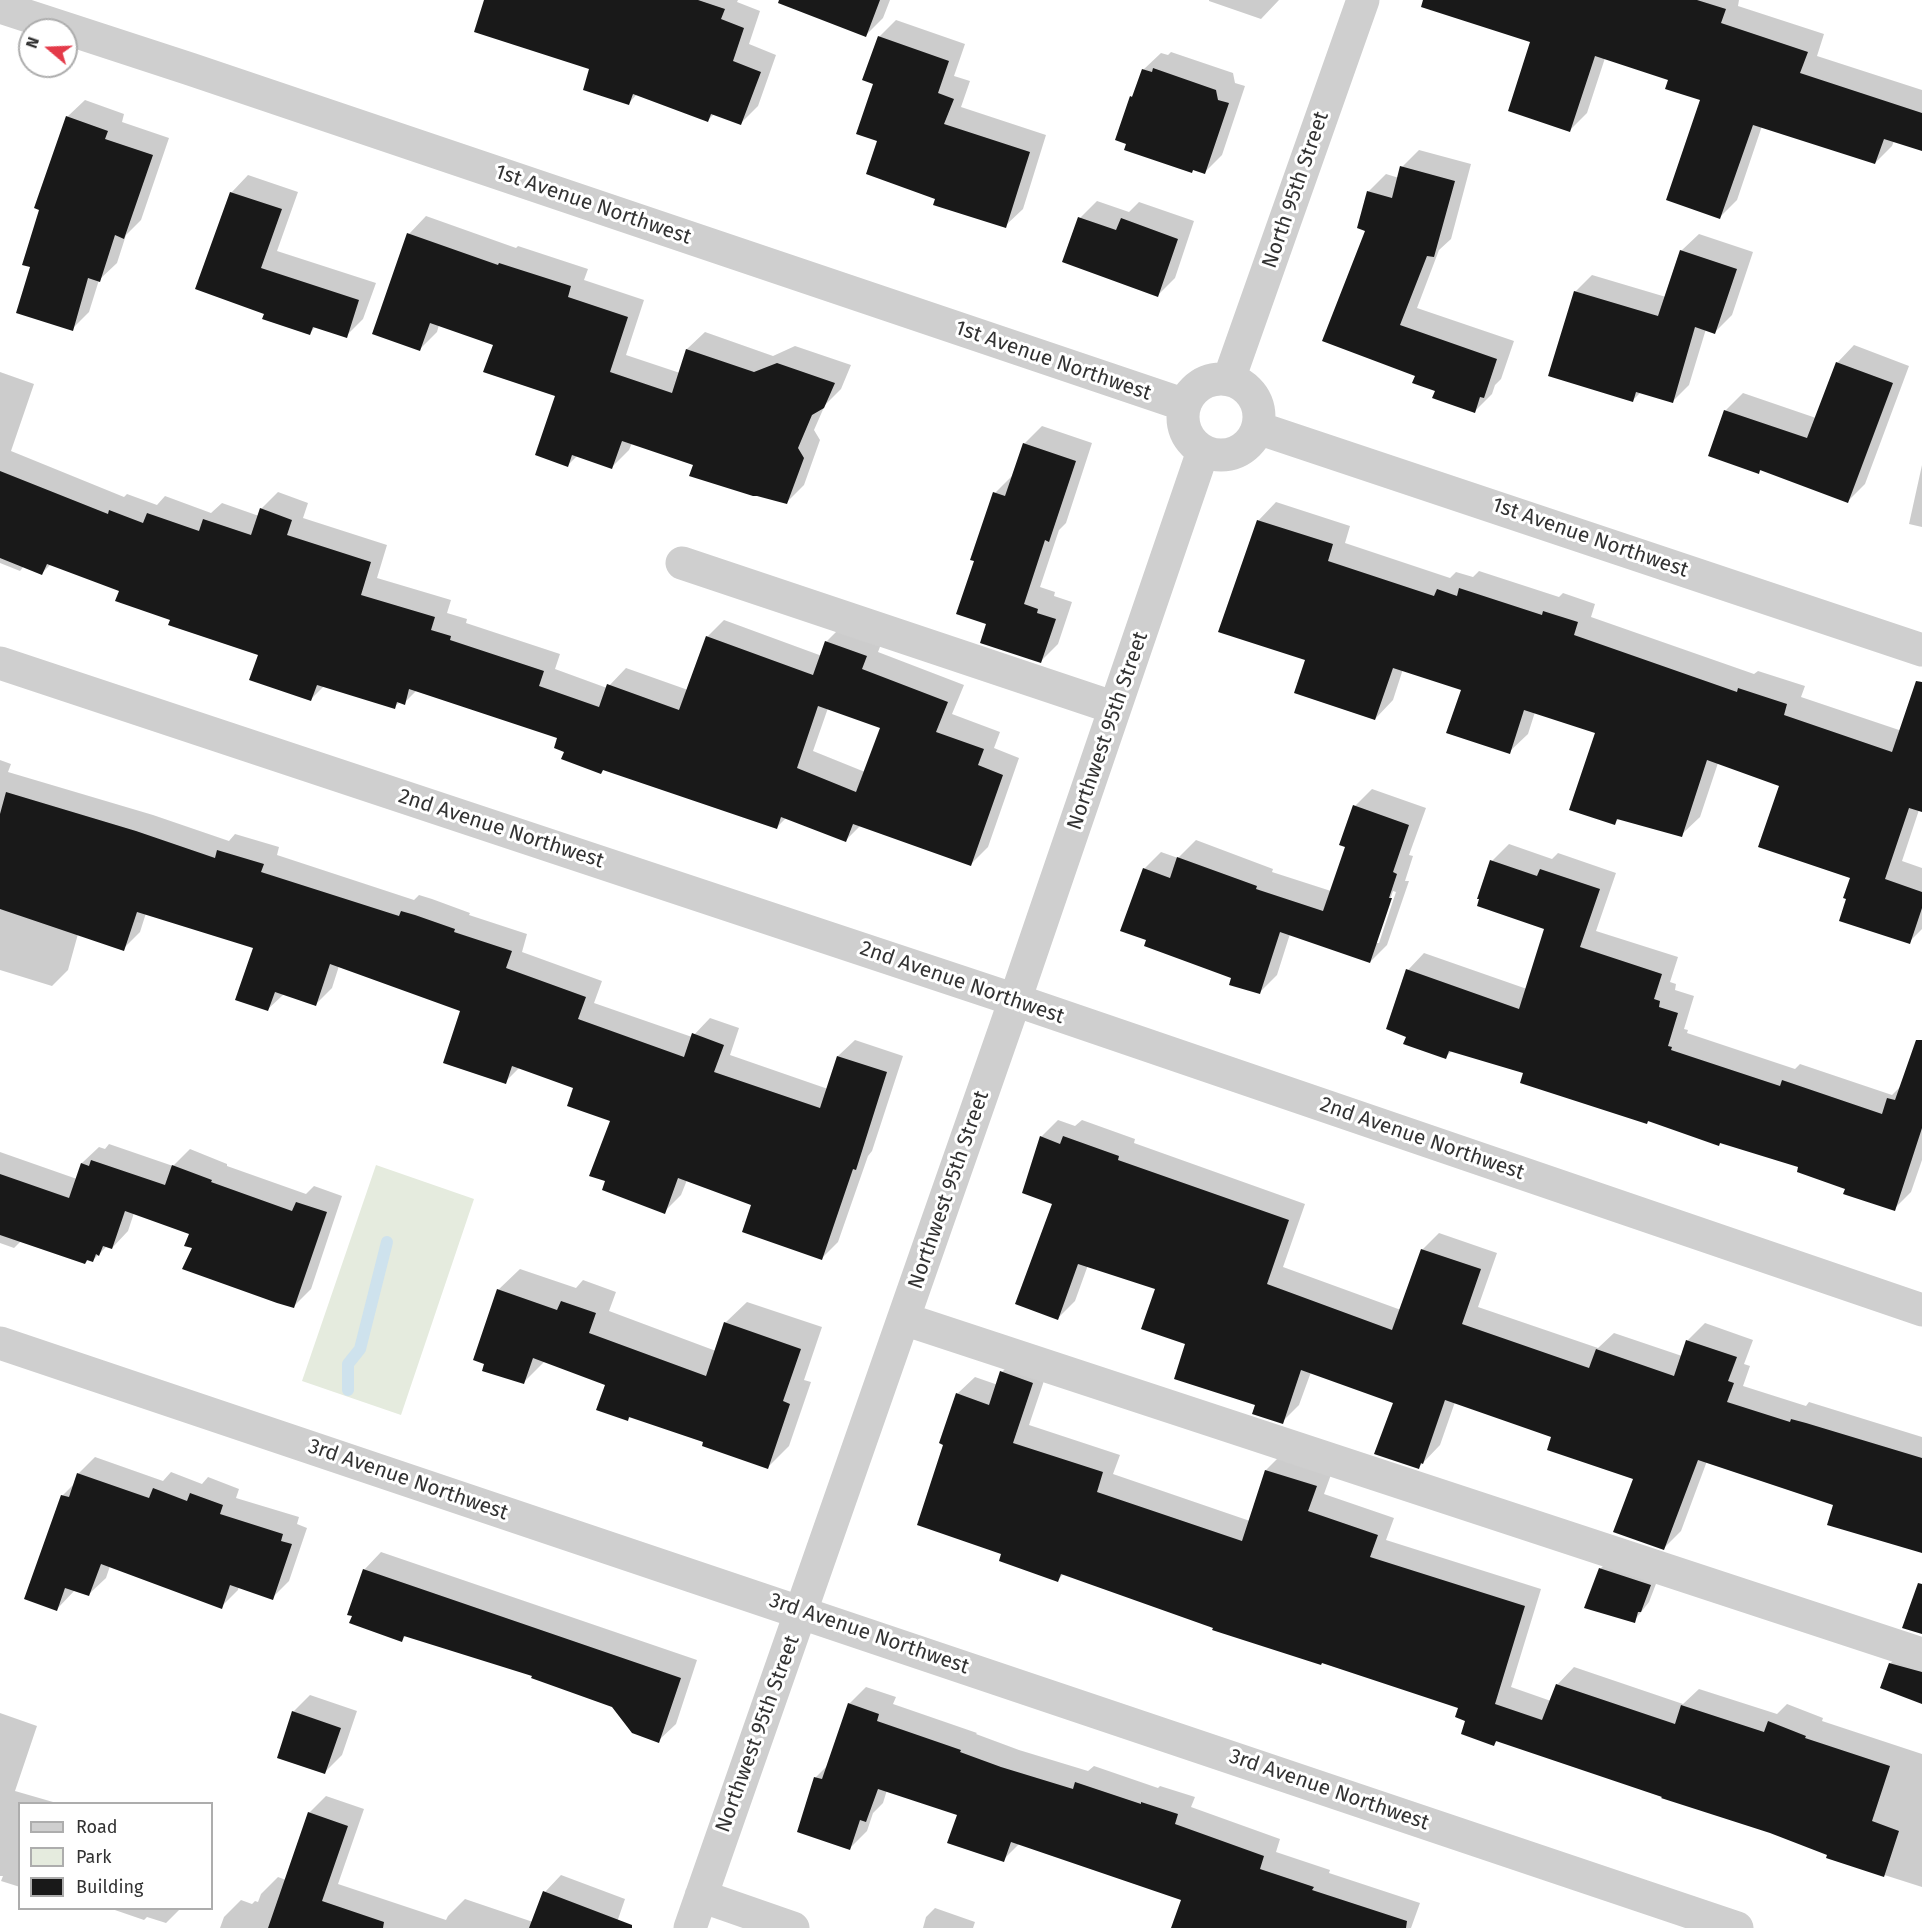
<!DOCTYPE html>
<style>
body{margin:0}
#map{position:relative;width:1922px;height:1928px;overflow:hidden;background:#fff;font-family:"Fira Sans",sans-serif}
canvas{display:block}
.legend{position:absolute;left:18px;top:1802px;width:195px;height:108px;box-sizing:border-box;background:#fff;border:2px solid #adadad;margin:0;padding:8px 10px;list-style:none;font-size:18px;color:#323232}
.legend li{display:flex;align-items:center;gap:12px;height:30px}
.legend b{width:30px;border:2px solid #adadad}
.north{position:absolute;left:18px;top:18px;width:60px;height:60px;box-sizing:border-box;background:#fff;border:2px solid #adadad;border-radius:50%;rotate:289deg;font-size:16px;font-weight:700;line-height:24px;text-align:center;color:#323232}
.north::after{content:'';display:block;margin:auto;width:21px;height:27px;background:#e43a49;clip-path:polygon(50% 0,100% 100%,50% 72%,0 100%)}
</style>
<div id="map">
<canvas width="1922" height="1928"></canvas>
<ul class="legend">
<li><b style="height:8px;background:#cfcfcf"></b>Road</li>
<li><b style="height:16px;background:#e5ebde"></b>Park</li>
<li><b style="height:16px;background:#191919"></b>Building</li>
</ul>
<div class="north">N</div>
</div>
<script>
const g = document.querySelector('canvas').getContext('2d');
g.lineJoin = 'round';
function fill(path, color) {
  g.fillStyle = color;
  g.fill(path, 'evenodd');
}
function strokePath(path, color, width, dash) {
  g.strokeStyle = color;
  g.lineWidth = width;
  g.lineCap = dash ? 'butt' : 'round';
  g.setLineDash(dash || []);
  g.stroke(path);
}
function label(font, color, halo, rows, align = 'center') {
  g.font = font + ' "Fira Sans",sans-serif';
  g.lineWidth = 6;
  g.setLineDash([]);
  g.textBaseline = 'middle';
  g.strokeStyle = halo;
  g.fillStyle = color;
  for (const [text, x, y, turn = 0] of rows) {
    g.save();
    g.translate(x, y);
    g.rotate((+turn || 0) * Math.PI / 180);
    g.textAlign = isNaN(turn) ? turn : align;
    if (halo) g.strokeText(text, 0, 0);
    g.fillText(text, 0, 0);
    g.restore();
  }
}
fill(new Path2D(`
 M376,1165l98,34 -73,216 -99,-34z`), '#e5ebde');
fill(new Path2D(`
 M486,0h252l-1,2 23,9 -11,33 27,11 -18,51 -17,17 -27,-9 -6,6 -71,-26 -8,9 -38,-35z
 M801,0h89l-7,18 -17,17z
 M1279,0l-18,19 -52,-18v-1z
 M1446,0h293l-1,6 86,28 -7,22 105,34v60l-28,-9 -2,5 -17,17 -113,-37 -25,74 -17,17 -18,-118 -32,-20 -65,-21 -18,55 -17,17 -38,-89z
 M896,20l69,24 -11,32 16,5 -9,26 85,28 -23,74 -18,17 -68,-28 -58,-58v-103z
 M1171,52l62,21 2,10 10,3 -23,69 -17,17 -74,-75 5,-4 7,-23 18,-17 7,2z
 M85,100l39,14 -2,8 47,16 -28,82 -15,15 -9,28 -18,17 -10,32 -17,17 -40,-63 35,-149z
 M1419,150l52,14 -20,75 -12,11 -22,58 97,33 -13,38 -6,6 -3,9 -17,17 -39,-21 -19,-14 -50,-146 1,-38 18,-18 13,4 3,-11z
 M248,175l50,17 -21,59 99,32 -13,36 -17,17 -30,-10 -6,7 -44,-20 -35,-120z
 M1097,201l32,11 10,-10 55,19 -19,57 -17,17 -78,-77z
 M426,216l90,32 2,-2 70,23 -4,11 60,20 -18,55 54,18 7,-24 18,-17 68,24 22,-10 56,19 -10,24 -16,16 -11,25 6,10 -16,45 -18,18 -91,-39 -63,-21 -3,7 -17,17 -34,-12 -10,10 -11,-70 -62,-51 -56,-19 -2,7 -17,17 -11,-115z
 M1699,234l54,18 -21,63 -17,17 -9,-3 -17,56 -17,17 -31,-10 -8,8 -58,-108 17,-17 74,22 15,-46z
 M1854,345l55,21 -44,118 -17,17 -86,-32 -3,3 -34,-61 18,-18 73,25 21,-55z
 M0,372l34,12 -23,67 113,46 3,-3 30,11 8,-9 46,17 11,-10 37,13 2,-7 17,-17 30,11 -5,15 84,27 -10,33 74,22 -4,13 20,6 -1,4 94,31 -5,15 52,19 19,-20 62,22 19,-53 17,-17 98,36 4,-14 17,-17 40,14 -5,13 86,33 -12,29 48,18 -6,16 25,10 -31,89 -17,17 -110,-39 -15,15 -60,-22 -9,9 -211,-76 -7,-14 -142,-47 -13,13 -4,-1 -6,5 -70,-21 -14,14 -50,-46 -88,-35 -52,-29 -69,-26 -9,9 -18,-7 -4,5 -20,-8zM828,708l54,19 -17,45 -52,-21z
 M1042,426l50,17 -26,80 -7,7 -19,57 15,5 -1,4 18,6 -14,42 -18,18 -52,-39 -13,-63 20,-67 17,-17 12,-32z
 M1922,465v62l-13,-3z
 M1276,502l74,24 -5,17 105,35 6,-6 17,5 6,-6 80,26 4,-4 32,11 -4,13 163,57 4,-3 47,15 -4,11 104,35 17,-9v88l-3,-1 -17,51 20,7v61l-13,13 -57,-65 -71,-92 -63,-22 -18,54 -19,18 -61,-17 -6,5 -17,-91 -62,-20 -7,22 -19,18 -47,-63 -59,-20 -10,31 -18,19 -68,-60 -49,-138z
 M0,760l11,4 -3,8 145,43 76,26 6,-7 44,13 -2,8 137,45 5,-5 13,4 38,14 -1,2 58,19 -5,18 80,29 -8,22 98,34 18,-19 29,10 -9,27 98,34 10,-33 17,-16 48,16 -31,95 -4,5 -30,86 -16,16 -69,-54 -66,-24 -6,15 -17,17 -52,-92 -37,-33 -55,-20 -15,15 -43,-72 -123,-44 -7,22 -16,16 -32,-10 -16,15 -13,-62 -109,-34 -6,19 -17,17 -45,-15 -10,36 -16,16 -52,-16z
 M1372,789l54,19 -17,47 4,1 -8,25h4l-22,64 -17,17 -80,-28 -13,41 -18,18 -26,-16 -85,-38 -4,-70 17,-17 17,6 18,-18 77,29 -1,3 59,19 16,-45 8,-40zM1393,891l3,1 -17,51h-4z
 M1509,844l43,15 6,-6 58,20 -20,58 82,26 -8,25 6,2 -1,6 19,6 -10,33 4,1 -1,3 108,36 5,-5 92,31 13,-13 17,5v73l-11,32 -17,17 -94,-43 -78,-24 -3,2 -70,-24 -124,-48 -73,-21 -7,6 -37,-21v-66l16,-17 103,36 19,-61 -67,-30 13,-37z
 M1058,1120l17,6 7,-6 53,19 -1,4 171,61 -22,63 118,43 21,-60 17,-17 58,20 -19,54 120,41 16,-15 68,23 6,-16 17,-17 48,17 -9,24 6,2 -7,20 63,20 3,-4 113,35v115l-88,-48 -127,-43 -26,70 -17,17 -30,-70 -81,-42 -98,-34 -15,43 -21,22 -25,-65 -83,-30 -12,33 -17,17 -26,-18 -69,-61 -31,-55 -68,-23 -13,36 -17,17 -4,-115 -13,-66z
 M109,1144l64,22 17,-17 37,15v2l79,28 8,-8 28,10 -31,93 -17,17 -100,-58 -3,-15 -57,-20 -6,18 -16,17 -5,-2 -14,14 -4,-1 -4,4 -64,-22 -7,7 -14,-5v-91l77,27 5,-16 17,-16 6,2z
 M520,1269l56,19 7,-8 33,12 -7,19 107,40 9,-28 22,-21 75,25 -18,53 7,2 -22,64 -21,21 -63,-26 -74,-25 -4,4 -20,-36 -62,-23 -22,22 -25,-93z
 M1019,1355l30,11 -20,59 91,30 -7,19 137,47 16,-51 17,-17 50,16 -9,25 70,24 -8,22 155,49 -30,98 40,14 6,-16 17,-18 109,37 16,-15 78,25 10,-10 36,14 -1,3 100,33v133l-94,-30 1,-3 -59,-22 -272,-92 -4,4 -27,-24 -8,-13 -244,-80 -151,-54 -6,7 -55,-27 -58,-109 12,-50 18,-17 23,8 4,-13z
 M95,1457l68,24 8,-9 31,12 6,-7 31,12 -3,9 63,19 -2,7 10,4 -18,53 -17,17 -33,-12 -1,4 -17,17 -111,-41 -4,12 -17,16 -14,-4 -18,19 5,-113 14,-14 2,-8z
 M381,1552l316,108 -21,64 -18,17 -45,-35 -79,-31 -128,-40 -4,5 -38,-70z
 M1609,1560l50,16 -10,26 -15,19 -48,-14 15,-39z
 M1898,1655l24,8v32l-32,-31z
 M866,1687l30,10 -3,7 84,29 -1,1 43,16 69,21 6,-5 64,22 2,-2 35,11 -4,10 89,32 -4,13 54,18 -1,3 91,30 -9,25h-237l9,-29 -163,-56 -17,17 -44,-46 -72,-24 -4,13 -10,10 -6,18 -17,17 -51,-17 17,-54 12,-12 21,-61z
 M310,1695l47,16 -15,44 -18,18 -31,-61z
 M0,1713l37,13 -22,65 45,13h-40v83l-19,-6 2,-5h-3z
 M326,1796l38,13 -26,75 108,36 2,-4 17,-17 68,23 12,-30 16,-17 64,24 -10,29h-395l4,-11 17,-17 11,4 3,-3 3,1 3,-8 17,-17 8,3 23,-67z
 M109,1908h72l-15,15 -19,-6 -3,3z
 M935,1908l40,14 -2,6h-50l3,-11z`), '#0003');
strokePath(new Path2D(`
 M348,1390v-26l12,-15 27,-107`), '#cee2ed', 12);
fill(new Path2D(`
 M484,0h214l27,9 -4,10 23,9 -11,33 28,11 -20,53 -30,-11 -3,8 -75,-28 -4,11 -46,-15 6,-21 -115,-37z
 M779,0h101l-14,37 -88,-34z
 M1423,0h274l29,9 -5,14 87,29 -8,21 122,40v38l-38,-12 -9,25 -122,-39 -33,94 -54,-19 34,-100 -35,-11 3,-9 -73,-24 -25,76 -62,-21 22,-69 -109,-35z
 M878,36l71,25 -11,32 16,6 -10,25 86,28 -24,76 -73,-23 2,-6 -69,-25 11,-33 -21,-7 17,-50 -11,-4z
 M1153,68l63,22 2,10 11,3 -24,71 -12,-4 -1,3 -68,-23 2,-6 -11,-4 15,-44 2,1 10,-28 10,3z
 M66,116l42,15 -3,8 48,16 -29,84 -9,-4 -15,47 -12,-4 -15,53 -57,-18 14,-46 -8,-2 17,-55 -5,-2z
 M1400,166l55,15 -21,76 -7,-1 -27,69 97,34 -13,39 -4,-1 -5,16 -43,-15 3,-7 -23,-8 3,-7 -93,-35 43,-110 -8,-3 10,-37 25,7z
 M230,192l52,17 -21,59 98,32 -12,38 -34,-11 -3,8 -48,-16 2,-5 -69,-25z
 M1078,217l38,13 5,-12 57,21 -20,58 -96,-35z
 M407,233l91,32 1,-2 72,23 -3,11 60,20 -18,55 62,21 14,-44 68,23 23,-9 58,20 -11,25 -12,7 -14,33 6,10 -17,46 -30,-8h-4l-64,-20 4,-11 -71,-24 -10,28 -40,-14 -4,12 -33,-12 20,-59 -72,-24 10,-27 -63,-22 -10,28 -48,-17z
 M1680,250l57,19 -22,65 -20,-7 -22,76 -37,-11 -3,10 -85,-26 26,-85 84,25z
 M1836,362l57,21 -45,120 -88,-33 -1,4 -51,-18 16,-46 83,28z
 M1023,443l53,18 -27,81 -4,-2 -21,64 14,5 -1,4 19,6 -15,44 -61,-20 6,-19 -30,-10 18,-53 -4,-1 23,-68 12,4z
 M0,471l108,43 1,-4 34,13 4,-10 52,18 4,-12 48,16 9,-27 32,12 -5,15 84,27 -10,33 74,22 -4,13 20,6 -1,4 94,31 -5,15 60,21 8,-23 72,26 27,-74 107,39 12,-34 42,15 -5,13 86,33 -12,30 48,17 -6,16 25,10 -32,91 -118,-42 -7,18 -65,-25 -4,12 -174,-59 -2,4 -40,-15 3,-7 -10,-4 3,-10 -148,-49 -4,16 -8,-3 -2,7 -78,-24 -6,16 -62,-21 9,-25 -90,-30 2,-5 -55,-19 4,-10 -72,-27 -5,11 -42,-17zM818,706l62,22 -24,64 -59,-24z
 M1257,520l76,24 -5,17 106,35 3,-7 20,7 2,-8 83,27 1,-4 35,11 -4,13 163,57 1,-4 49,16 -3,11 108,37 24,-71 6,1v130l-13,-4 -24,71 37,13v16l-12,36 -71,-23 7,-22 -3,-1 7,-20 -92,-31 21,-61 -72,-26 -25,77 -65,-18 -2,6 -46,-15 26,-77 -71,-23 -14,44 -64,-21 15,-43 -68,-22 -18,52 -81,-27 11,-33 -87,-28z
 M6,792l130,39 79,27 2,-8 47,14 -3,8 138,44 2,-5 14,4 40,14 -1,3 58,19 -6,17 80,29 -8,22 106,38 8,-24 32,12 -10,27 106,36 17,-52 50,16 -31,98 -3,-1 -31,91 -80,-28 9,-27 -73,-27 -13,36 -63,-24 3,-9 -16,-5 21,-55 -43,-15 6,-18 -61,-22 -6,18 -63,-21 17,-52 -130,-47 -14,42 -41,-14 -7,19 -33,-11 18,-52 -116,-36 -13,39 -124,-42v-95z
 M1353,805l56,20 -16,47 4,2 -8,24h3l-22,65 -90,-31 -20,62 -31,-9 2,-7 -87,-32 2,-6 -26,-9 23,-63 27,10 7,-21 80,29 -1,3 67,22 22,-64 -6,-2z
 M1490,860l47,16 3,-7 60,20 -20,58 82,27 -8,25 6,2 -1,6 19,6 -10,33 4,1 -1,3 109,36 2,-6 100,34 5,-16 8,2 21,-60h6v88l-27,83 -52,-17 2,-5 -48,-17 1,-5 -78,-24 -1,3 -71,-25 -1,3 -127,-41 3,-10 -74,-22 -3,8 -43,-15 3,-7 -20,-8 20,-60 113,40 25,-80 -67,-23 2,-7h-2z
 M1040,1136l20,8 3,-8 56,20 -1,4 171,60 -22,64 125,46 29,-81 60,20 -19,55 127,44 7,-19 78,27 12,-36 51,17 -9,24 6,2 -7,19 63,20 1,-3 15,4 116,35v95l-95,-28 6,-20 -135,-45 -34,90 -51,-18 20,-53 -86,-29 4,-13 -106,-37 -22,64 -2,-1 -2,6 -45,-15 19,-51 -92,-33 -18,54 -31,-10 3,-9 -81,-26 11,-35 -44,-15 14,-40 -77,-25 -20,56 -43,-16 37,-100 -30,-11z
 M91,1160l74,25 7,-20 40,15 -1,2 81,29 4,-9 31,10 -33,96 -17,-5 -95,-34 10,-21 -8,-2 5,-12 -64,-23 -13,38 -9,-3 -4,10 -3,-2 -3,8 -6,-2 -2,4 -85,-29v-61l69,24 12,-35 8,3z
 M497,1289l60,21 4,-9 35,12 -7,20 117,43 18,-54 77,27 -18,52 7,3 -22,65 -66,-23 1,-4 -74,-25 -1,4 -32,-11 9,-25 -72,-27 -9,26 -42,-13 2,-7 -11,-4z
 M1000,1371l33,12 -20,60 90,29 -6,20 145,49 23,-71 52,16 -9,25 70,24 -8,22 155,49 -30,98 47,16 14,-36 119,40 6,-19 83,27 4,-11 38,15 -1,2 85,28 -18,55 27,10 -15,46 -58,-19 1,-3 -57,-22 -109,-35 1,-1 -166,-56 -2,5 -33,-12 4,-13 -10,-4 3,-9 -136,-45 -1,2 -109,-35 1,-2 -152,-54 -3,8 -59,-21 2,-7 -84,-29 26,-80 -4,-2 17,-50 33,12z
 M77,1473l72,25 4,-10 34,13 3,-8 33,12 -3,9 63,20 -2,7 11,3 -19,56 -43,-15 -8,24 -121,-45 -12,32 -24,-8 -8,23 -33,-12 37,-104 8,2z
 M1599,1568l52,17 -10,27h-3l-3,11 -51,-15z
 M363,1569l318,109 -22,65 -27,-10 -20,-26 -81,-29 1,-2 -128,-40 -2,6 -53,-19 3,-7 -5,-1z
 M1918,1583l4,1v50l-20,-6z
 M1889,1663l33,9v32l-42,-16z
 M848,1703l31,11 -2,7 84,29 -1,2 41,15 72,22 2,-7 66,22v-2l37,12 -3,10 89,32 -4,13 54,18 -2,3 95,31 -1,7h-235l10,-28 -170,-58 -7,20 -57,-19 10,-28 -79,-26 -12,33 -6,-2 -10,30 -53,-18 17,-55 8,2z
 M292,1711l49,17 -16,46 -48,-16z
 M308,1812l40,14 -26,75 62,21 -1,6h-115z
 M543,1891l89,34v3h-103z`), '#191919');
strokePath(new Path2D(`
 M0,7l190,62 995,336
 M1183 417a38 38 0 1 1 76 0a38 38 0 1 1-76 0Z
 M1229,379l134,-379
 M1258,428l664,222
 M682,563l433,145
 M0,663l1015,337 907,310
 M904,1319l1018,335
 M0,1343l1737,585
 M701,1896l92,32
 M690,1928l325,-928 188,-549`), '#cfcfcf', 33);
label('21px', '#323232', '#fff', [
 ["North 95th Street",1296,190,-71],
 ["1st Avenue Northwest",593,205,19],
 ["1st Avenue Northwest",1053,361,19],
 ["1st Avenue Northwest",1590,538,19],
 ["Northwest 95th Street",1108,731,-71],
 ["2nd Avenue Northwest",501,829,18],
 ["2nd Avenue Northwest",962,983,19],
 ["2nd Avenue Northwest",1422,1139,19],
 ["Northwest 95th Street",949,1190,-71],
 ["3rd Avenue Northwest",408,1480,19],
 ["3rd Avenue Northwest",869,1634,19],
 ["Northwest 95th Street",758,1734,-70],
 ["3rd Avenue Northwest",1329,1790,19]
]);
</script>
